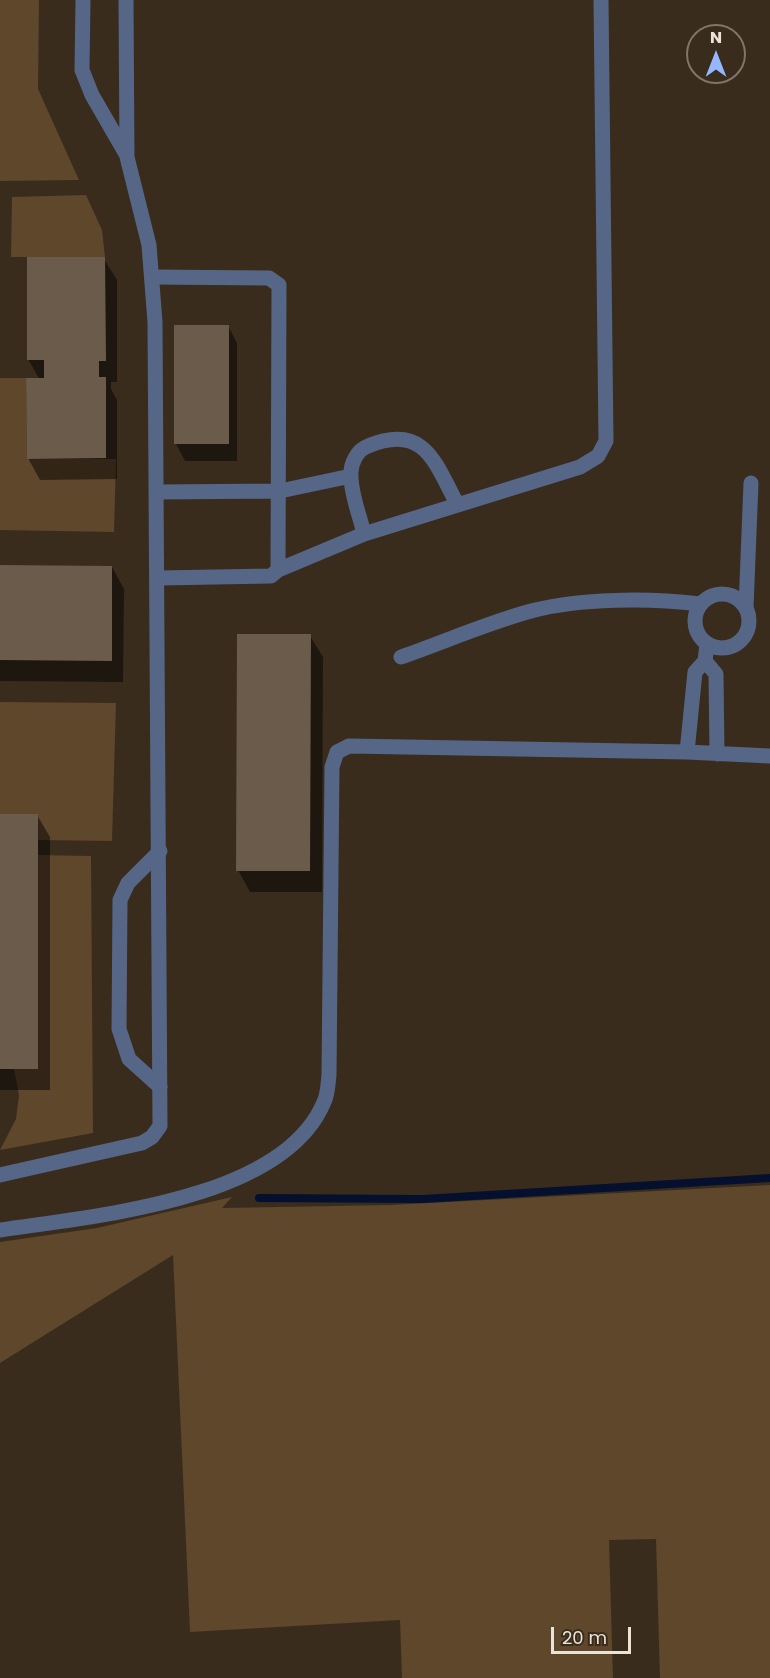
<!DOCTYPE html>
<style>
body{margin:0}
#map{position:relative;width:770px;height:1678px;overflow:hidden;background:#392c1d;font-family:Poppins,sans-serif}
canvas{display:block}
.north{position:absolute;left:686px;top:24px;width:60px;height:60px;box-sizing:border-box;background:#392c1d;border:2px solid #807568;border-radius:50%;rotate:0deg;font-size:16px;font-weight:700;line-height:24px;text-align:center;color:#ebe2d8}
.north::after{content:'';display:block;margin:auto;width:21px;height:27px;background:#94b7fd;clip-path:polygon(50% 0,100% 100%,50% 72%,0 100%)}
.scale{position:absolute;left:551px;top:1627px;width:80px;height:27px;box-sizing:border-box;border:3px solid #ebe2d8;border-top:0;padding-left:8px;font-size:18px;line-height:21px;white-space:nowrap;color:#ebe2d8;-webkit-text-stroke:4px #392c1d;paint-order:stroke}
</style>
<div id="map">
<canvas width="770" height="1678"></canvas>
<div class="north">N</div>
<div class="scale">20 m</div>
</div>
<script>
const g = document.querySelector('canvas').getContext('2d');
g.lineJoin = 'round';
function fill(path, color) {
  g.fillStyle = color;
  g.fill(path, 'evenodd');
}
function strokePath(path, color, width, dash) {
  g.strokeStyle = color;
  g.lineWidth = width;
  g.lineCap = dash ? 'butt' : 'round';
  g.setLineDash(dash || []);
  g.stroke(path);
}
fill(new Path2D(`
 M0,0h39l-1,89 41,91 -79,1z
 M86,195l16,35 3,27h-94l1,-60z
 M0,378h26l1,81h89l-2,73 -114,-2z
 M0,702l116,1 -4,138 -74,-1v-26h-38z
 M38,855l53,1 2,277 -93,17 16,-31 3,-24 -5,-26h24z
 M770,1185v493h-110l-4,-139 -47,1 4,138h-211l-2,-58 -210,12 -17,-377 -173,108v-121l97,-14 135,-31 -10,11 169,-3z`), '#5e472b');
fill(new Path2D(`
 M104,259l13,21v102h-6v7l6,11v79l-77,1 -12,-22 12,-78 -12,-21z
 M228,326l9,17v118h-52l-9,-17z
 M0,566l112,1 12,22 -1,93 -123,-1z
 M310,636l13,21 -1,235h-72l-12,-22z
 M0,815h37l13,22v253h-50z`), '#0007');
strokePath(new Path2D(`
 M259,1198l164,1 347,-21`), '#04102e', 8);
fill(new Path2D(`
 M27,257h78l1,104h-7v16h7v81l-79,1 -1,-81h18v-18h-17z
 M174,325h55v119h-55z
 M0,565l112,1v95l-112,-1z
 M237,634h74l-1,237h-74z
 M0,814h38v255h-38z`), '#6a5b4a');
strokePath(new Path2D(`
 M152,277l117,1 10,7 -1,285
 M157,492l123,-1 71,-15
 M364,534c-4,-18 -13,-39 -13,-58 -1,-12 6,-26 17,-30 56,-23 67,16 89,58
 M159,578l112,-2 7,-6 86,-36 216,-67 18,-11 8,-15 -5,-441
 M160,851l-32,32 -8,17 -1,129 10,30 31,28`), '#566687', 15);
strokePath(new Path2D(`
 M83,0l-1,70 10,25 34,59
 M695 621a27 27 0 1 1 54 0a27 27 0 1 1-54 0Z
 M746,608l5,-125
 M401,657c43,-15 86,-34 130,-46 50,-13 118,-13 169,-7
 M705,661l11,13 1,80
 M687,752l8,-80 10,-11 2,-17
 M0,1175l142,-32 10,-6 8,-11 -5,-804 -6,-77 -22,-88 -1,-157
 M0,1230c92,-14 283,-29 324,-128 4,-8 4,-19 5,-27l3,-308 5,-15 12,-6 338,6 83,4`), '#566687', 15);
</script>
